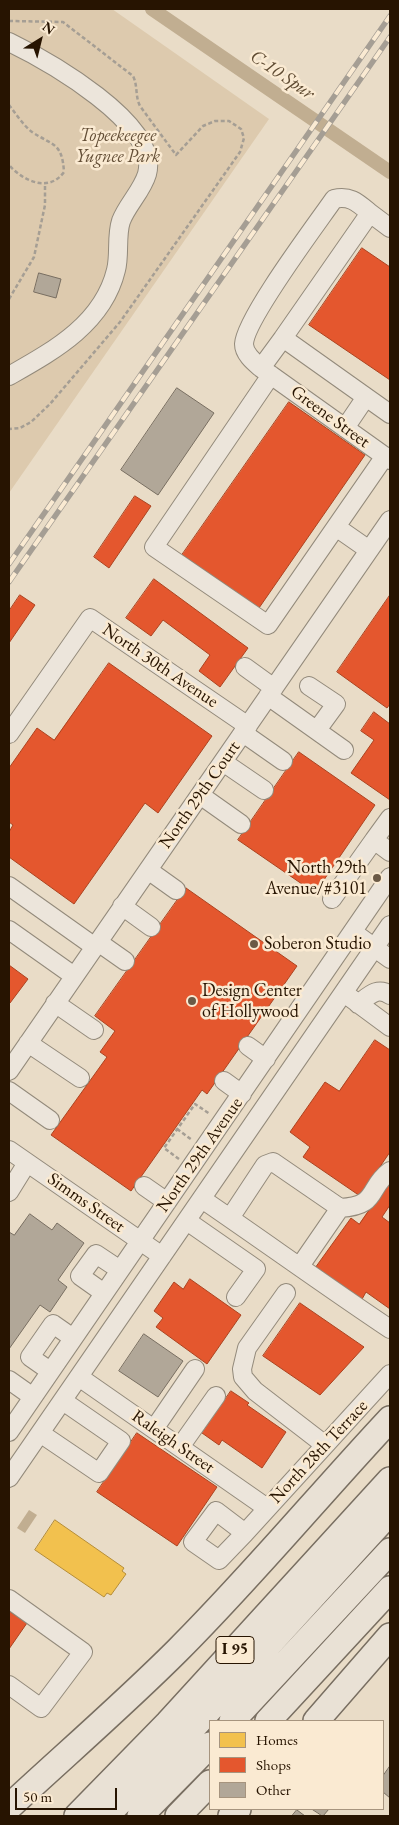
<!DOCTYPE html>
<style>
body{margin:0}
#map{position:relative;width:399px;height:1825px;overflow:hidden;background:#e9dcc7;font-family:"EB Garamond",serif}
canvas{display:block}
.frame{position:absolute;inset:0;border:10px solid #271401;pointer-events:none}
.legend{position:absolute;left:209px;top:1720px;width:175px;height:90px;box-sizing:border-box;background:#faead2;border:1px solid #a6947e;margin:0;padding:6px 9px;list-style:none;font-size:15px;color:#271401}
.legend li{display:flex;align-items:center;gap:10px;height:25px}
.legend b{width:25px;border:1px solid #a6947e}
.north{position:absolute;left:15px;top:15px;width:50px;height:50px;-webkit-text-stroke:4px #faead2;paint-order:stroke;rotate:36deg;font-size:14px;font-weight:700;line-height:20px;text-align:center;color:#271401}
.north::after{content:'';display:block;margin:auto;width:18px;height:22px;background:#271401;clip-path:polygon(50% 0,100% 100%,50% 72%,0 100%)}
.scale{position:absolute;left:15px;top:1788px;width:102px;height:22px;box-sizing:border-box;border:2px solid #271401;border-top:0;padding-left:6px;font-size:15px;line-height:18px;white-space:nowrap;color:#271401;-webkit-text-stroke:4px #faead2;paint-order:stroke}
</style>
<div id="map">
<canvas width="399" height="1825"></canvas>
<div class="frame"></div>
<ul class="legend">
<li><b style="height:14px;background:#f2c14e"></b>Homes</li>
<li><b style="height:14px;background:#e4572e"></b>Shops</li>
<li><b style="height:14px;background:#b1a798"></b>Other</li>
</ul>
<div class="north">N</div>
<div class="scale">50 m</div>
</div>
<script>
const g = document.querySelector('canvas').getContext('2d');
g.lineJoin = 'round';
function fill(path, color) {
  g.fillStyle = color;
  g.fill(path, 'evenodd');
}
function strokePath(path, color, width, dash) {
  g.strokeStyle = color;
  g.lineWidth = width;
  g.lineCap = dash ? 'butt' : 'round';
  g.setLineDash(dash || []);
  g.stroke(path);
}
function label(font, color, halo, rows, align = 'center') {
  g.font = font + ' "EB Garamond",serif';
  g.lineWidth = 5;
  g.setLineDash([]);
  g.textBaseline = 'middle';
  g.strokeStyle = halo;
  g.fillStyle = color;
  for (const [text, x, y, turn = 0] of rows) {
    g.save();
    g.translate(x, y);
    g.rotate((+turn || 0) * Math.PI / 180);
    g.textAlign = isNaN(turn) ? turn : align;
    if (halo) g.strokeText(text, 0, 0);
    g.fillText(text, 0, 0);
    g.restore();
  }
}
fill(new Path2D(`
 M9,9h103l157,110 -260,374z`), '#ddcaae');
fill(new Path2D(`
 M29,1510l8,5 -12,18 -8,-5z`), '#c1ae91');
const homes = new Path2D(`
 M55,1520l69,48 -2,3 4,3 -15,21 -4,-2 -3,4 -69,-47z`);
fill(homes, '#f2c14e');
strokePath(homes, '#b58d37', 1);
const shops = new Path2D(`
 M362,248l28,19v113l-81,-55z
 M289,402l76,53 -106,153 -77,-53z
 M135,496l16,10 -42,62 -15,-11z
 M154,579l94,69 -28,39 -21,-16 11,-16 -47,-35 -12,16 -25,-18z
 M20,595l15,10 -26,38v-32z
 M390,595v109l-3,4 -50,-36z
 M109,663l103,73 -54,77 -13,-10 -71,101 -65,-47v-25l4,-7 -4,-3v-54l28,-40 17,12z
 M374,712l16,12v76l-39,-27 23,-33 -13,-9z
 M299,752l76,53 -60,88 -77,-53z
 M186,888l111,78 -90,128 -5,-4 -71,101 -80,-56 56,-78 -7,-5 15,-21 -20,-15z
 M9,965l19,14 -18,24 -1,-1z
 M375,1040l15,10v102l-30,44 -57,-39 7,-10 -20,-15 35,-50 14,9z
 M390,1180v25l-8,12 8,6v86l-24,-17 -5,9 -46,-33 36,-50 8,6z
 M190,1279l51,36 -34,49 -51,-37 7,-9 -9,-7 20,-29 9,7z
 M300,1303l64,44 -44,48 -57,-39z
 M231,1391l18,12 -2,2 39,27 -24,36 -40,-28 -3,5 -17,-12z
 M137,1433l80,54 -40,59 -80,-54z
 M9,1611l18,12 -18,26z`);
fill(shops, '#e4572e');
strokePath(shops, '#ab4320', 1);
strokePath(new Path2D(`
 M152,9l238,163`), '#c1ae91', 14);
const building = new Path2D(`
 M39,273l22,6 -5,19 -22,-6z
 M177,388l37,25 -56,82 -37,-25z
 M30,1214l22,16 5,-7 27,20 -26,37 9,7 -17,25 -10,-7 -31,44v-117l5,3z
 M144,1334l39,27 -25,36 -39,-26z
 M390,1766v32l-7,-6v-16z
 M312,1809h17l-6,7z
 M297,1810l8,6h-13z`);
fill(building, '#b1a798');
strokePath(building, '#786e61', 1);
const minor = new Path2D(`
 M9,42c37,18 152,82 138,132 -5,17 -20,31 -26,47 -5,15 -1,34 -5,49 -13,54 -63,81 -107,106
 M283,338l-22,30 129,92
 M261,368c-7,-6 -17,-14 -17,-24 1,-25 72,-119 90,-145 16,-4 24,4 36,14
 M271,375l-117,172 114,78 117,-169
 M366,397l24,17
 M345,428l21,-31 -83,-59 87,-125 20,15
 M336,527l33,23
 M245,667l29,21
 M309,686l27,18 -19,26
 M268,696l76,54
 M243,733l40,28
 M9,734l81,-116 158,108
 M223,762l41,28
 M200,795l41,29
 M374,840l16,-22
 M148,870l28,20
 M9,886l86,61
 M332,899l42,-59 16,12
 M122,906l29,21
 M9,930l65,46
 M353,932l37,27
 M98,942l27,19
 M344,993l46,34
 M55,1003l39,27
 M358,1004c11,-8 19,-18 32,-9
 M28,1043l52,35
 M248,1046l18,13
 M9,1071l381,-551
 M224,1081l18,13
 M9,1091l41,29
 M9,1150l153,106
 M144,1186l23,16
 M9,1192l18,-29
 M202,1199c63,43 125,88 188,130
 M230,1218l35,-53 8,-3 67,46
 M187,1221l69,48 -20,28
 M300,1266l40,-58c39,-2 27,-20 50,-37
 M104,1293l-24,-17 16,-22 24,16
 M286,1293l-39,55 -5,21 1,8 12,14 70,54
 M50,1371l-20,-14 23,-33 20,14
 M79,1377l188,131
 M9,1380l24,17
 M154,1429l41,-60
 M9,1432l381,-555
 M40,1433l59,40 22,-32 -58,-40
 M180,1447l36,-51
 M9,1478l381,-553
 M245,1533l-26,27 -26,-18 23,-31 29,22 145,-159
 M9,1599l74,53 -42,56 -32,-23`);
const highway = new Path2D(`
 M232,1721l158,-170
 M268,1721l122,-132
 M316,1721l74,-85
 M9,1807c56,-52 115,-103 169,-157 74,-74 141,-155 212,-231
 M77,1816l91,-93 222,-243
 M106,1816l82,-83 202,-221
 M140,1816l70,-71
 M178,1816l32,-33
 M231,1816l7,-7`);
strokePath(minor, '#938a7b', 20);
strokePath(highway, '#786e61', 28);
strokePath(new Path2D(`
 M9,21l54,1 70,54c5,10 2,20 7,30l36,49 27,-29 12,-5h14l12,8 3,9 -4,14 -120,170 -70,82 -19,18 -11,6 -11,1
 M9,105c7,9 14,20 23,27 21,14 30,10 32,40 -15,21 -41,9 -55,-7
 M9,299l25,-42 11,-52v-21
 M177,1129l15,11
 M179,1159l-15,-11 31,-44 15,10`), '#a59e94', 2.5, [4, 2.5]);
strokePath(minor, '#ece5db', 18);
strokePath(highway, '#e9e1d5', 25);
const rail = new Path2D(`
 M9,564l381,-548
 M9,582l381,-545`);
strokePath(rail, '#a59e94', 5.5);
strokePath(rail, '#faead2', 4, [11]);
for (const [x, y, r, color] of [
 [377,878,5,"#6b5a46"],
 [254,944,5,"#6b5a46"],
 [192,1001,5,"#6b5a46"]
]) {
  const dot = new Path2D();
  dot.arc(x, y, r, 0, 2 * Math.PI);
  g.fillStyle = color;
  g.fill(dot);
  strokePath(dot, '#faead2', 2);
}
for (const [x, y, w] of [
 [235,1650,38]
]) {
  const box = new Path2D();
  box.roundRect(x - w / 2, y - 13.5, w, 27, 4);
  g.fillStyle = '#faead2';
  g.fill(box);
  strokePath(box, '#271401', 1);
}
label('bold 16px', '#271401', null, [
 ["I 95",235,1650]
]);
label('italic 18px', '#644f37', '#faead2', [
 ["Topeekeegee",118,136],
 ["Yugnee Park",118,157]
]);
label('18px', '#271401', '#faead2', [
 ["Greene Street",330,417,36],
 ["North 30th Avenue",160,666,34],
 ["North 29th Court",200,795,-55],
 ["North 29th Avenue",200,1155,-55],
 ["Simms Street",86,1203,35],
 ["Raleigh Street",173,1442,35],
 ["North 28th Terrace",319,1452,-47]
]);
label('18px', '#271401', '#faead2', [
 ["North 29th",367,868,"right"],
 ["Avenue/#3101",367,889,"right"],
 ["Soberon Studio",264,944],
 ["Design Center",202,991],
 ["of Hollywood",202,1012]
], 'left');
label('italic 19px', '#5e4a31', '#faead2', [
 ["C-10 Spur",282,75,34]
]);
</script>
